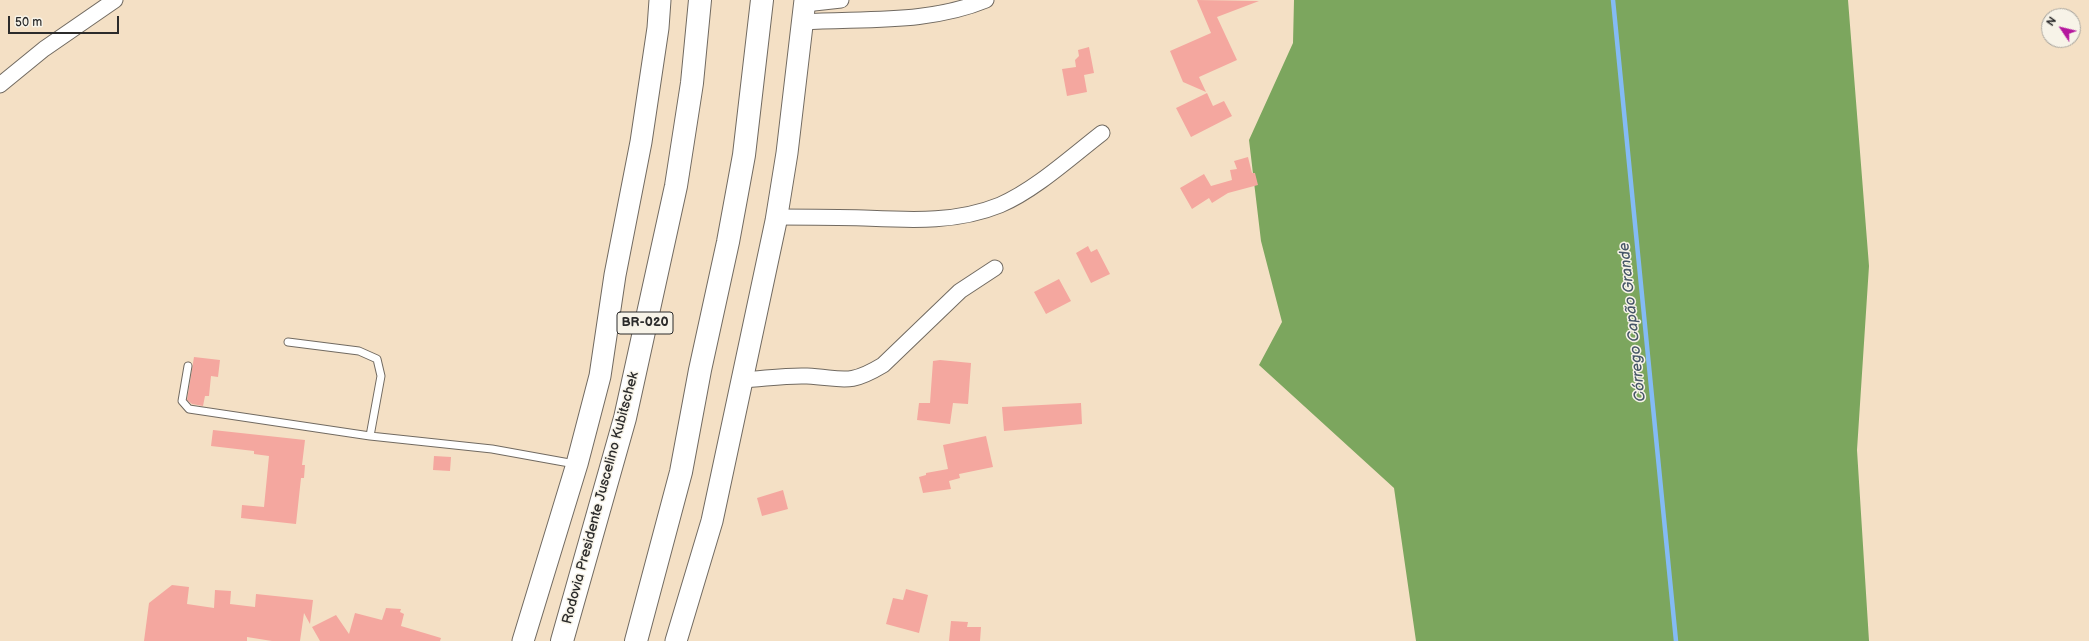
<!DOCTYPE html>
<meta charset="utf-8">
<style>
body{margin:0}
#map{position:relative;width:2089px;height:641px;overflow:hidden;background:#f4e0c5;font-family:"Balsamiq Sans",sans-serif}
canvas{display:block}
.north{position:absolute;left:2041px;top:8px;width:40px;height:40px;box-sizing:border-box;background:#f7f3e8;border:1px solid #a5a39c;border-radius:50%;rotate:305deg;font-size:11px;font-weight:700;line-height:16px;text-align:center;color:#2b2b2b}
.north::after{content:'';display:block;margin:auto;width:14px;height:18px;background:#b5179e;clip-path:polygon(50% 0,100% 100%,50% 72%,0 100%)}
.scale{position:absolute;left:8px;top:16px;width:111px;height:18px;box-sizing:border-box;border:2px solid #2b2b2b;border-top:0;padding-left:5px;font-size:12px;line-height:14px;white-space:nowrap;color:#2b2b2b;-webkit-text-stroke:3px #f7f3e8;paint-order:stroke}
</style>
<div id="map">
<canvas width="2089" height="641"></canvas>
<div class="north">N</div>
<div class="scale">50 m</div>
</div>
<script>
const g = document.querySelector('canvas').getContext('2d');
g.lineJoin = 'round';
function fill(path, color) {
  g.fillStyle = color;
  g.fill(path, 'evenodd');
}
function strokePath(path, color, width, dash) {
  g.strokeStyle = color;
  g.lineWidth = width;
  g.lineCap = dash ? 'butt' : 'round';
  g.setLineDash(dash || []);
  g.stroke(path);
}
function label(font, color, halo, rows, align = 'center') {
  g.font = font + ' "Balsamiq Sans",sans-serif';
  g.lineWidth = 3;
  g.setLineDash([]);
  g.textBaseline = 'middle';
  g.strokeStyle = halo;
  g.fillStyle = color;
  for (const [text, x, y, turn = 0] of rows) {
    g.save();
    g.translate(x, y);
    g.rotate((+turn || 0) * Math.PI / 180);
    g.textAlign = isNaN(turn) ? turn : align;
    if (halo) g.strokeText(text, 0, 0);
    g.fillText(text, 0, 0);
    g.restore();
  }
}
fill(new Path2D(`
 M1294,0h554l21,266 -12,184 12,191h-453l-22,-153 -135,-123 23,-43 -21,-81 -12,-101 44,-97z`), '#7ca65e');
strokePath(new Path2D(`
 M1613,0l63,641`), '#84bbf4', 4.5);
fill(new Path2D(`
 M1197,0l62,1 -42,16 20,43 -38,17 7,15 -23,-10 -13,-31 41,-18z
 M1089,47l5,26 -10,2 3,17 -20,4 -5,-27 14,-2 -1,-7 4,-4 -1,-6z
 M1207,93l6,13 11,-5 8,15 -41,21 -15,-29z
 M1248,157l4,16h3l3,12 -30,8 -16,10 -3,-5 -17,11 -12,-21 24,-14 7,12 21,-6 -2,-10 7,-1 -3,-8z
 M1088,246l3,6 6,-3 13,25 -19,9 -15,-30z
 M1059,279l12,22 -25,13 -12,-22z
 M194,357l26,3 -2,17 -7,-1 -2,20h-4l-2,10 -11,-2 -5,-4z
 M940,360l31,3 -3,41 -15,-1 -3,21 -33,-4 2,-17h11l3,-42z
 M1081,403l1,21 -78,7 -2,-24z
 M213,430l92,10 -3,25h3l-1,13h-3l-5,46 -55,-6 1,-13 22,2 5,-51 -15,-2v-3l-43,-5z
 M986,436l7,31 -34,7 1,4 -11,3 2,8 -28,4 -4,-16 7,-2v-2l22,-4 -5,-24z
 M434,456l17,1 -1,14 -17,-1z
 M783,490l5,19 -26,7 -5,-18z
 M172,585l17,2 -2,17 27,4 1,-18 16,1 -1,13 25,3 1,-13 57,6 -3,24 -6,-11 -4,28h-28l-25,-4v4h-103l5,-38z
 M906,589l22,6 -9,38 -33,-9 7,-26 10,2z
 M386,608l15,1 -1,3 4,2 -3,12 40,12 -1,3h-120l-8,-14 24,-12 13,19 6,-21 27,7z
 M951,621l17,1 -1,5h14l-1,14h-31z`), '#f4a79f');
const service = new Path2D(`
 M288,342l71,9 18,8 4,17 -11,60
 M188,366l-6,35 7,8 181,27 122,13 83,15`);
const minor = new Path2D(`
 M805,4l36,-4
 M803,22c62,-4 125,2 183,-22
 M0,85l44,-36 71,-49
 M776,217c30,0 59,0 88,1 46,2 92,5 136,-13 35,-15 71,-48 102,-72
 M742,380c21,-1 44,-5 65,-4 37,2 41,10 76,-11l77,-74 35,-23`);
const secondary = new Path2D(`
 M523,641l54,-177 23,-88 15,-101 26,-133 17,-114 2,-28
 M676,641l36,-120 64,-300 11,-68 18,-153`);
const trunk = new Path2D(`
 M562,641l63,-223 51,-232 16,-103 8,-83
 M636,641l45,-169 19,-102 28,-128 16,-87 18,-155`);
strokePath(service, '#716a61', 9);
strokePath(minor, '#716a61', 17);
strokePath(secondary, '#716a61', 23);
strokePath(trunk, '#716a61', 24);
strokePath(service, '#fff', 7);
strokePath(minor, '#fff', 15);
strokePath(secondary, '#fff', 21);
strokePath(trunk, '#fff', 22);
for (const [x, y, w] of [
 [645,323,56]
]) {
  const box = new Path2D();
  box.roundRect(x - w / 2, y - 11, w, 22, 3);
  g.fillStyle = '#f7f3e8';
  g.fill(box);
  strokePath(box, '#2b2b2b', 1);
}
label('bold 13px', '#2b2b2b', null, [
 ["BR-020",645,323]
]);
label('14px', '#2b2b2b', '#f7f3e8', [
 ["Rodovia Presidente Juscelino Kubitschek",601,498,-75]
]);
label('italic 15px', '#465667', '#f7f3e8', [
 ["Córrego Capão Grande",1633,322,-96]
]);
</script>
